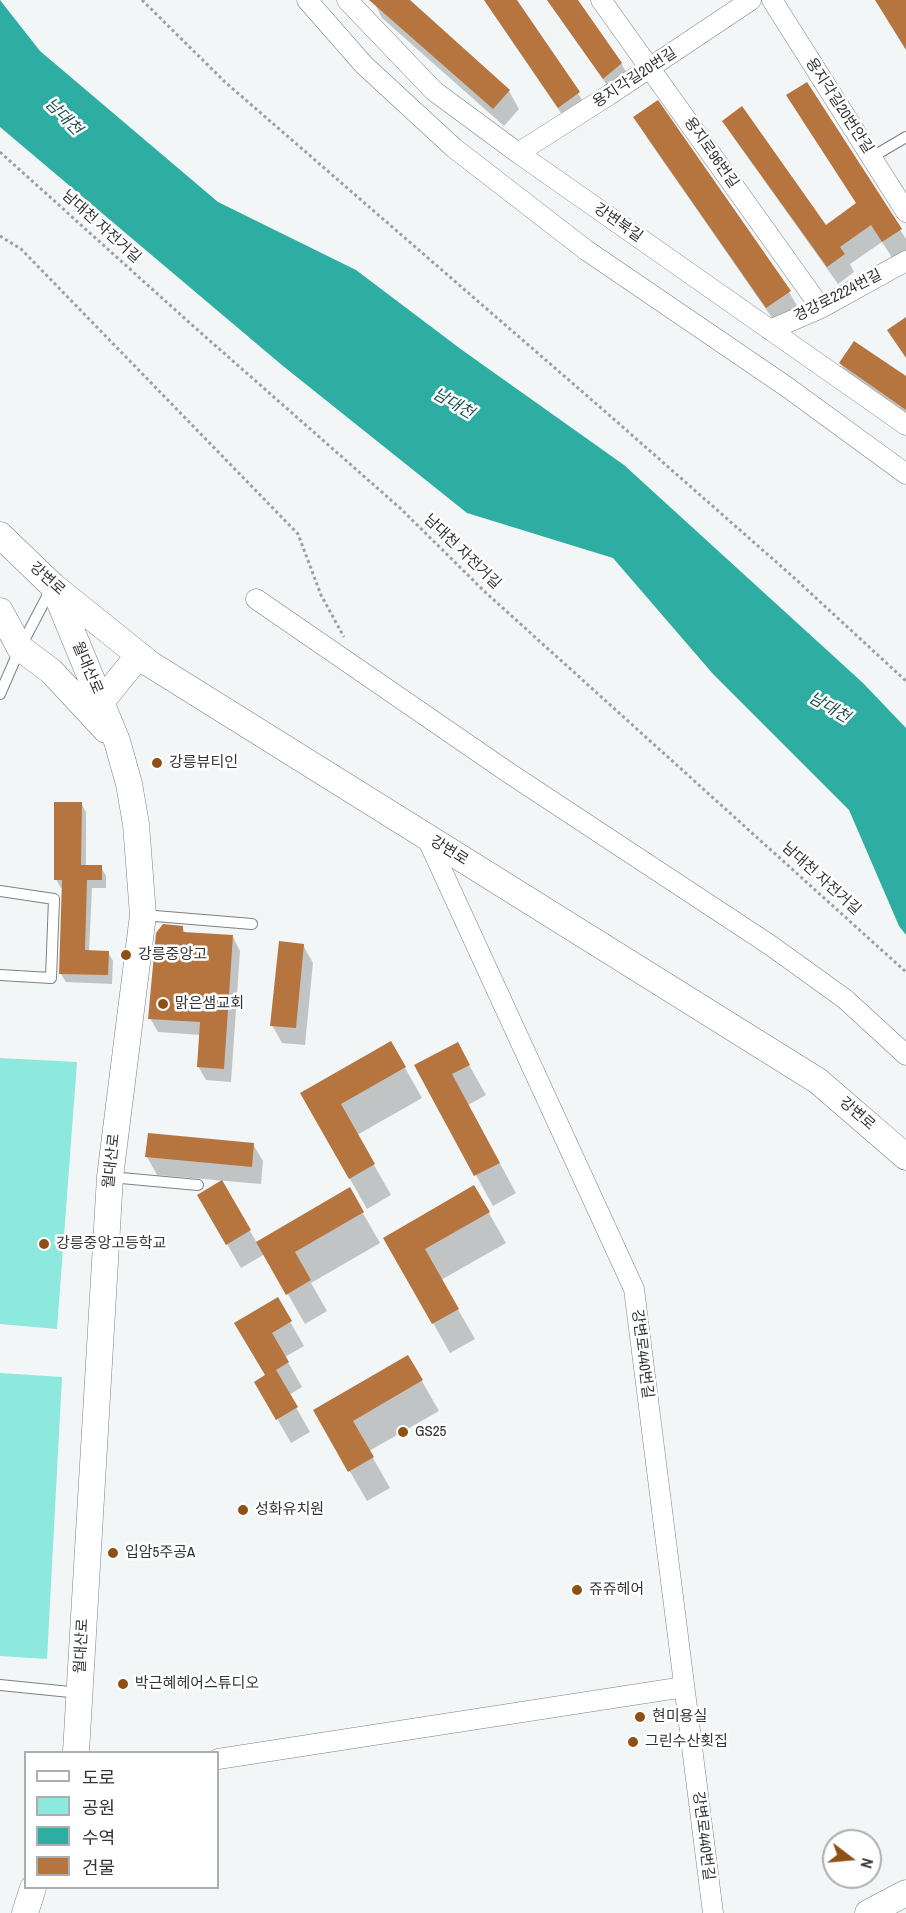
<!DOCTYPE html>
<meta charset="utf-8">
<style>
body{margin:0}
#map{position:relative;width:906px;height:1913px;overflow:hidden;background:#f2f6f6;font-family:"Archivo Narrow","Noto Sans KR",sans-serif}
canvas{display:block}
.legend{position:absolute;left:24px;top:1751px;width:195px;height:138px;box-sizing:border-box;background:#fff;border:2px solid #adaeae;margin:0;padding:8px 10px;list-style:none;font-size:18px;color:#333434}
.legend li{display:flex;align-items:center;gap:12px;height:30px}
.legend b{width:30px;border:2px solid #adaeae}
.north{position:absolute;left:822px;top:1829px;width:60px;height:60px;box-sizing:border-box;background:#fff;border:2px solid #adaeae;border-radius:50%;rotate:106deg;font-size:16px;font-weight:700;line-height:24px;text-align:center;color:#333434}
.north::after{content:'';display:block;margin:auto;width:21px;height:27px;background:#8e5015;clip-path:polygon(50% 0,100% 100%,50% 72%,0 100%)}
</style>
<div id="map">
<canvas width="906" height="1913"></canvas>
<ul class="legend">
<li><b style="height:8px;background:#fff"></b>도로</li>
<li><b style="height:16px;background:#8de8dd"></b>공원</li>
<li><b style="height:16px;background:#2eaea2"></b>수역</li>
<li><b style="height:16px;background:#b6743e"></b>건물</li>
</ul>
<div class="north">N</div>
</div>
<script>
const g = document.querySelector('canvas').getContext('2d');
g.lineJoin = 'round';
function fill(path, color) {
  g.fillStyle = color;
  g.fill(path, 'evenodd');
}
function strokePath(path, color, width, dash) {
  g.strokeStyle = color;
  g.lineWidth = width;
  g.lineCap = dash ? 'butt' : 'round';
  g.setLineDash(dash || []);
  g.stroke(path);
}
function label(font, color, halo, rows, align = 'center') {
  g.font = font + ' "Archivo Narrow","Noto Sans KR",sans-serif';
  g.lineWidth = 5;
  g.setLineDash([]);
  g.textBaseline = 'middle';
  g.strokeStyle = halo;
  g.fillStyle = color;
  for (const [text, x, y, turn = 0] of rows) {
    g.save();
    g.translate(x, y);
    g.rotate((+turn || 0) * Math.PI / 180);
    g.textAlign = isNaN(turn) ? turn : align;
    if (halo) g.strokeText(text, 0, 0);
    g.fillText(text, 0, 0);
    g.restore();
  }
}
fill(new Path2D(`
 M0,1058l77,4 -20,267 -57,-5z
 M0,1373l62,4 -15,282 -47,-3z`), '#8de8dd');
fill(new Path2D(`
 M0,0l40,51 178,151 138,68 106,80 162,115 239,218 43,45v207l-7,-9 -50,-116 -136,-136 -100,-116 -146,-45 -184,-147 -283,-239z`), '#2eaea2');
fill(new Path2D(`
 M373,0h34l102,91 10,18 -15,17 -122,-108z
 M484,0h31l74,110 -20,15z
 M547,0h29l45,63 10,18 -17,14z
 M806,84l100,155v11l-13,9 -11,-17 -32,22 4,8 -16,12 -104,-146 -10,-17 102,106 31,-23z
 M645,135l144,157 10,17 -22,16z
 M840,363l66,15v40l-57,-39z
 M81,803l5,9v55h15l5,9v12h-14l-3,64h19l5,9 -1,23 -46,-2 -5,-8 3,-86h-3l-5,-9z
 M182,927l4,7 47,3 7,14 -9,131 -25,-2 -8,-14 3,-31 -43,-3 -8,-14z
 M303,945l10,18 -8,82 -23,-2 -10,-18z
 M391,1043l31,55 -65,37 34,60 -24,14 -65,-115z
 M457,1044l29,51 -18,10 48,88 -23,13 -77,-140z
 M253,1144l10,17 -2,23 -104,-9 -10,-18z
 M222,1183l35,60 92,-54 31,54 -69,40 16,28 -22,13 -40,-70 -24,14 -42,-72z
 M474,1187l32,56 -65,37 34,59 -25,14 -65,-115z
 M277,1299l27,47 -19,11 17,30 -13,8 21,37 -19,11 -35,-61 11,-6 -31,-53z
 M408,1357l31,54 -70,40 21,37 -23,13 -52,-90z`), '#0003');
fill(new Path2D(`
 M369,0h41l100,90 -17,19z
 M484,0h33l63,92 -22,16z
 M547,0h31l44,63 -19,16z
 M875,0h31v50z
 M807,82l95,147 -20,13 -11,-17 -31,22 5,7 -18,13 -105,-146 20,-15 84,119 30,-22 -70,-108z
 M658,100l133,191 -25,17 -133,-191z
 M906,317v41l-19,-28z
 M854,341l52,35v34l-67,-47z
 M54,802h28l-1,63h21v15h-15l-2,70 24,1 -1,24 -49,-1 3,-94h-8z
 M163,924l20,2v6l50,3 -9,134 -27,-2 3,-45 -52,-3 8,-86z
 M279,941l25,3 -8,84 -26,-2z
 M391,1041l15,26 -65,37 34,60 -26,15 -49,-86z
 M458,1042l12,23 -18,9 48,89 -26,13 -60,-111z
 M148,1133l106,10 -2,24 -107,-10z
 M222,1180l29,50 -25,15 -29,-50z
 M474,1185l16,27 -65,37 34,60 -27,15 -49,-86z
 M350,1187l14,25 -69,40 16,28 -25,15 -30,-53z
 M278,1297l14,24 -20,12 17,29 -13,8 22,37 -22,13 -22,-38 11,-7 -31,-52z
 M408,1355l15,25 -70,41 21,36 -26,15 -35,-62z`), '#b6743e');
const service = new Path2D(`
 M872,157l34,-20
 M0,694l20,-46 31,-59
 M0,891l54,8 -3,79 -51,-3
 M143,915l109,9
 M110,1177l88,8
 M0,1685l80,8`);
const minor = new Path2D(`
 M307,0l57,65 90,83 132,102 201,137 119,87
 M347,0l87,91 84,62 388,272
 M601,0l220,308
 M772,0l134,212
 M518,153l91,-58 142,-95
 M770,330l51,-22 85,-47
 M256,599l253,174 261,172 75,54 61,56
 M426,836l208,453 79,624
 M218,1759l466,-72`);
const tertiary = new Path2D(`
 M0,535l53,51 97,78 668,417 88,76
 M53,586l64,155 12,43 7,40 7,91 -33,262 -34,575
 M0,611l20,37 31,23 55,59
 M101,702l38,-47
 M25,1913l8,-25
 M868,1913l38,-20`);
strokePath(service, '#7d8181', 12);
strokePath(minor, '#7d8181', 21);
strokePath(tertiary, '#7d8181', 27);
strokePath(new Path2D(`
 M142,0l83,82 383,332 183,161 115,106
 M0,152l192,173 208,183 84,83 422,381
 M0,236l21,13 277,285 23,61 23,42`), '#9da0a0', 3, [3, 3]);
strokePath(service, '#fff', 10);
strokePath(minor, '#fff', 20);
strokePath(tertiary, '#fff', 26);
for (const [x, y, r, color] of [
 [157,763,6,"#8e5015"],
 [126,955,6,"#8e5015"],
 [163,1004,6,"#8e5015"],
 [44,1244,6,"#8e5015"],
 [403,1432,6,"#8e5015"],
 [243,1510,6,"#8e5015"],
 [113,1553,6,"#8e5015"],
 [577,1590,6,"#8e5015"],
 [123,1684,6,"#8e5015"],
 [640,1717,6,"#8e5015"],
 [633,1742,6,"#8e5015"]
]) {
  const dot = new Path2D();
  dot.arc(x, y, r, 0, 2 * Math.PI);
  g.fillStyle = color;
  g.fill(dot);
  strokePath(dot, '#fff', 2);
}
label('15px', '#333434', '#fff', [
 ["용지각길20번길",635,78,-33],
 ["용지각길20번안길",839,106,57],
 ["용지로96번길",711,153,55],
 ["강변북길",618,223,35],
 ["남대천 자전거길",101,227,42],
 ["경강로2224번길",838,296,-27],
 ["남대천 자전거길",462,552,44],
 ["강변로",47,579,42],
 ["월대산로",87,668,67],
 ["강변로",449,851,32],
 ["남대천 자전거길",821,879,42],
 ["강변로",857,1114,41],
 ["월대산로",112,1161,-84],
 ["강변로440번길",642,1354,83],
 ["월대산로",82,1646,-87],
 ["강변로440번길",703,1836,83]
]);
label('15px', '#333434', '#fff', [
 ["강릉뷰티인",169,763],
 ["강릉중앙고",138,955],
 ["맑은샘교회",175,1004],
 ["강릉중앙고등학교",56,1244],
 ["GS25",415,1432],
 ["성화유치원",255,1510],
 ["입암5주공A",125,1553],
 ["쥬쥬헤어",589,1590],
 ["박근혜헤어스튜디오",135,1684],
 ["현미용실",652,1717],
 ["그린수산횟집",645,1742]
], 'left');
label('italic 16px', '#21554f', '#fff', [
 ["남대천",63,117,45],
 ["남대천",453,404,30],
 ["남대천",829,708,30]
]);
</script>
